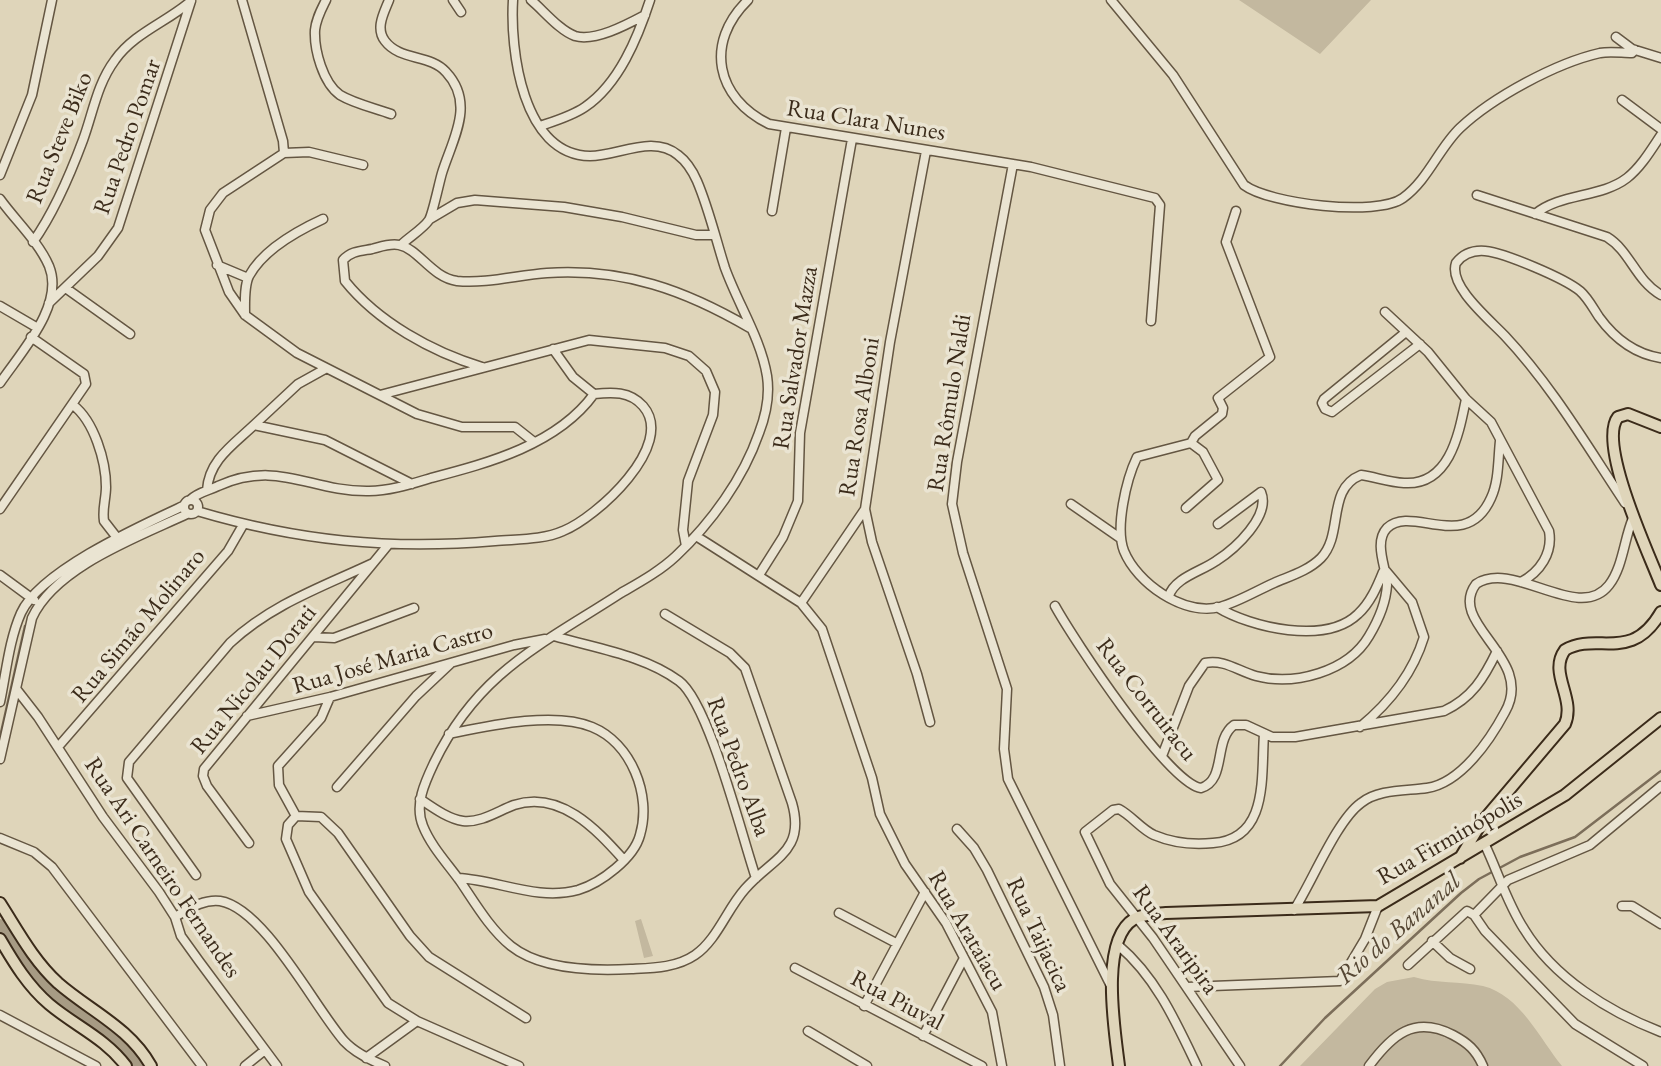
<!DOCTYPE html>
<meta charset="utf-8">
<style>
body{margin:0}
canvas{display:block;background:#dfd5ba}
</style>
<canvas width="1661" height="1066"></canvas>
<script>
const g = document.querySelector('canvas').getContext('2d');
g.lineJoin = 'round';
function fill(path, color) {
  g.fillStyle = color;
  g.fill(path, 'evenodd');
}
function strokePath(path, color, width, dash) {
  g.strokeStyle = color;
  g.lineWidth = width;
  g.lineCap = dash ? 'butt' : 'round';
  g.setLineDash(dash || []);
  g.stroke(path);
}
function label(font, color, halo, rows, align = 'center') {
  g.font = font + ' "EB Garamond",serif';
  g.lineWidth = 7;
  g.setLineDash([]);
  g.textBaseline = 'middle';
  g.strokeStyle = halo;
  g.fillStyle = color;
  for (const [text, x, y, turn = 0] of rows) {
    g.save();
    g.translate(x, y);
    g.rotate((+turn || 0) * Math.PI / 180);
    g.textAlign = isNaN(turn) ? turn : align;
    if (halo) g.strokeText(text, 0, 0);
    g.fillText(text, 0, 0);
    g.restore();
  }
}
fill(new Path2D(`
 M1239,0h132l-51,54z
 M641,919l12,37 -9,2 -9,-37z
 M1414,977c24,7 45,4 69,9 37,9 57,53 79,80h-262l75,-77 12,-7z`), '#c3b89f');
strokePath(new Path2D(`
 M0,737l25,-111
 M1280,1066l45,-48 136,-125 18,-14 41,-22 55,-20 86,-66`), '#7c6e5a', 2.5);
strokePath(new Path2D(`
 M0,926l36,54 70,50 33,36`), '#a79b84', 14);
const minor = new Path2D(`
 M242,0l41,141 1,12
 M326,0c-5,10 -10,19 -11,30 -1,20 8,53 25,65 15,9 35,13 51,19
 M389,0c-5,13 -14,28 -4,41 15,20 45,13 61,31 30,32 6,68 -4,101 -3,10 -9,40 -13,47 -6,9 -20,17 -28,25
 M453,0l8,12
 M513,0c-3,49 9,155 77,156 28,0 63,-22 88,-1 8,6 15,17 19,26 12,28 19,59 28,87 13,36 36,71 42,108 3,20 -1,39 -8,57 -16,46 -48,90 -83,123 -16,15 -36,26 -55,37 -80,52 -143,79 -187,170 -9,19 -20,42 -11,63 8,20 24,37 37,55 15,22 30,48 51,65 30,24 83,25 120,23 21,-1 45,-1 64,-14 22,-15 32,-46 50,-66 27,-31 61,-37 47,-86l-47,-135 -15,-15 -65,-39
 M531,0c13,11 28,30 44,36 20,6 53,-12 70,-21
 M748,0c-44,43 -32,98 21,124l262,43 124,31 5,7 -9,116
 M1111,0l62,75 71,110c25,19 133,32 159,13 25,-18 36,-50 57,-70 33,-31 96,-65 140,-75 10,-2 22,0 32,0l3,-3
 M1616,37l16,12 29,9
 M1622,100l39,29
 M540,126c15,-5 32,-10 45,-19 34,-23 53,-70 65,-107
 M926,151l-36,191 -25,167 7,33 45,132 13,48
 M1013,164l-56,298 -5,42 11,49 44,136 -3,60 4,30 102,205
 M363,165l-54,-13 -25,1 -61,40 -13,17 -5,20 24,62 16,23 52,38 120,61 45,13h53l19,15
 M0,175l32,-80 20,-95
 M1477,195l130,42c23,14 29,44 54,58
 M0,199c15,21 38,42 49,67 16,39 -28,86 -49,117
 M772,211l14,-83
 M1535,214c25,-21 66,-16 92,-36 14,-11 24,-28 34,-43
 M430,219l27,-16 18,-3 89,7 58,10 74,18h19
 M33,242c22,-31 37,-67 50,-102 10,-27 14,-56 32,-80 19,-27 52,-38 76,-59
 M217,265l31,13
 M67,289l63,45
 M49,303l49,-47 20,-28 73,-227
 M0,306l36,21
 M1385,312l43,40 38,47 25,23 58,109c4,22 -9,41 -28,51
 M245,315c0,-12 -1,-29 4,-39 14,-26 48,-45 74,-57
 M1406,332l-82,67 -2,4 3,6 7,3 88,-68
 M482,367c-50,-15 -104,-45 -137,-86l-2,-21c8,-9 18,-9 29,-11 8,-2 18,-6 27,-4 20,4 32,32 58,36 29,3 61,-6 90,-8 77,-5 138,17 203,55
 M380,395l209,-55 76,8 24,8 17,15 9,21 -2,23 -25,66 -5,49 3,16
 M73,405c21,16 33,56 33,82 0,12 -4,22 -2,34l14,18
 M254,425l44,-41 27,-15
 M1191,443l4,-7 27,-22 1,-6 -5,-10 52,-41 -44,-115 10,-31
 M207,490c2,-30 26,-45 47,-65l71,15 87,44
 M184 507a7 7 0 1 1 14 0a7 7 0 1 1-14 0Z
 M190,500c8,-8 18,-9 28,-14 61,-27 92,6 151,5 21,0 42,-7 62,-13 57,-15 126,-33 163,-84
 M1625,503c-38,-57 -73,-117 -120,-167 -15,-16 -57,-50 -49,-73 7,-9 17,-13 29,-12 20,2 79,27 95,40 8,7 13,17 19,26 16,22 36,37 62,41
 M1071,504l49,34
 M1186,508l32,-28 -15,-28 -12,-9 -54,14c-11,23 -22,71 -13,94 13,32 59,65 96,56 18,-5 36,-16 54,-24 16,-7 34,-12 47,-25 23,-24 5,-69 40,-83 14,2 28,7 43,8 46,3 55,-50 62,-84
 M0,509l86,-125 -2,-10 -53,-37
 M197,511c101,30 193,39 298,30 22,-2 48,-1 68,-10 33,-13 114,-86 80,-125 -13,-15 -31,-14 -49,-12l-21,-17 -20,-28
 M696,536l105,67 21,26 50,149 8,36 25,50 41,59 46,89 10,54
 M0,575l34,25
 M759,575l24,-38 15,-36 2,-68 52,-294
 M1169,596c5,-18 33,-25 47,-35 19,-12 55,-45 45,-69l-43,32
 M801,603l64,-94
 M1055,606c19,34 113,177 146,182 26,-8 12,-48 33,-63h12l26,12h23l149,-26c28,-13 40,-33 53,-60
 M1217,607c34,21 109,38 141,7 12,-11 19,-27 25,-42
 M554,636c40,12 90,19 125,45 30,22 63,156 77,197
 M314,637l20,1 80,-30
 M17,690l21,27 65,100 56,75 16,25 6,19 18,25 78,105
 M0,702c6,-28 9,-62 21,-89 19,-42 119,-87 162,-107
 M247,716l83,-19 184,-52 31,-6
 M1360,727c28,-23 53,-54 64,-90l-12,-35 -26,-31
 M449,734c39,-8 105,-23 143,-7 39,16 60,68 48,108 -6,23 -39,48 -62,55 -41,11 -80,-10 -120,-12
 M58,747l170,-196 15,-26
 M1162,756l27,-70 16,-23c19,-4 33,8 51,13 38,10 92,-4 113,-40 9,-15 17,-34 18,-51 0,-16 -14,-42 0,-57 25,-24 79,26 104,-30 8,-17 7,-39 9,-57
 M0,759l32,-141c23,-51 106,-81 155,-104
 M337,787l79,-91 34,-32
 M420,799c12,8 28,20 43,22 18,2 35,-10 51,-16 46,-15 82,24 109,54
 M296,816l-17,-31 -1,-19 43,-48 9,-21
 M957,829l17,19 13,22 57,117 9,28 7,51
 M0,838l34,14 18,15 150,199
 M249,843l-42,-57 -4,-10 1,-7 184,-224
 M1485,845c13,27 22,58 39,84 30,49 85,83 137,103
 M196,875l-69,-97 2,-16 101,-119c42,-39 92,-56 143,-80
 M1622,906h10l29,18
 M1294,910c18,-28 43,-90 67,-107 17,-14 45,-12 66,-15 34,-5 63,-48 78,-76 31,-54 -59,-88 -29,-128 38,-25 103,40 133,1 14,-18 15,-46 24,-67
 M839,913l57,30
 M1474,915l34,-35 82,-35 71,-59
 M1474,915l11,16 90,93 68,42
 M175,917c14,-8 28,-18 45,-16 44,7 95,107 124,140 11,12 26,19 41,25
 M1432,941l18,17 20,11
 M1118,945c38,32 58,77 79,121
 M1408,965l59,-54 7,4
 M795,968l187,98
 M1187,987l153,-6 25,-42 13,-33
 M864,1006l61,-114
 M0,1015l96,51
 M417,1021l-29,-18 -79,-111 -23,-53 2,-14 8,-9 25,1 17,16 72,103 19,21 97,61
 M808,1031l59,35
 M923,1036l41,-78
 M366,1058l51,-37 102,45
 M245,1066l20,-16
 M1240,1066l-87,-128 -43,-54 -25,-52 28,-22 6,-1c13,7 22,20 35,26 19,8 39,10 59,8 56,-4 48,-66 51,-109
 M1369,1066c23,-31 45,-51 84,-31 15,8 23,15 30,31`);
const major = new Path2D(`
 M1661,427l-33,-13 -10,3c-21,26 31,137 43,168
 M1460,858l22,-36 83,-98c11,-26 -17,-51 0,-74 32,-19 66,14 96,-38
 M0,903c18,28 33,57 58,80 32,28 71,44 93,83
 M0,939c14,24 28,47 49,65 26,22 56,34 77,62
 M1119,1066c-4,-34 -20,-126 15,-147 8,-5 22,-5 32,-6l212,-7 187,-111 96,-77`);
strokePath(minor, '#645642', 11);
strokePath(major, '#3b2b1a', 14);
strokePath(minor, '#eae4d2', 8);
strokePath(major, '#dfd5ba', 10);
label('24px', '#3b2b1a', '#eae4d2', [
 ["Rua Clara Nunes",866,121,9],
 ["Rua Pedro Pomar",128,137,-71],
 ["Rua Steve Biko",60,138,-68],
 ["Rua Salvador Mazza",796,358,-81],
 ["Rua Rômulo Naldi",950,403,-81],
 ["Rua Rosa Alboni",860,417,-81],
 ["Rua Simão Molinaro",139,626,-50],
 ["Rua José Maria Castro",393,659,-16],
 ["Rua Nicolau Dorati",254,680,-51],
 ["Rua Corruiracu",1146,700,52],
 ["Rua Pedro Alba",738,767,70],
 ["Rua Firminópolis",1450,839,-30],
 ["Rua Ari Carneiro Fernandes",162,868,56],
 ["Rua Arataiacu",967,931,60],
 ["Rua Taijacica",1038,935,65],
 ["Rua Araripira",1175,940,54],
 ["Rua Piuval",897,1001,28]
]);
label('italic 26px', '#564734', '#eae4d2', [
 ["Rio do Bananal",1399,929,-41]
]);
</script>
